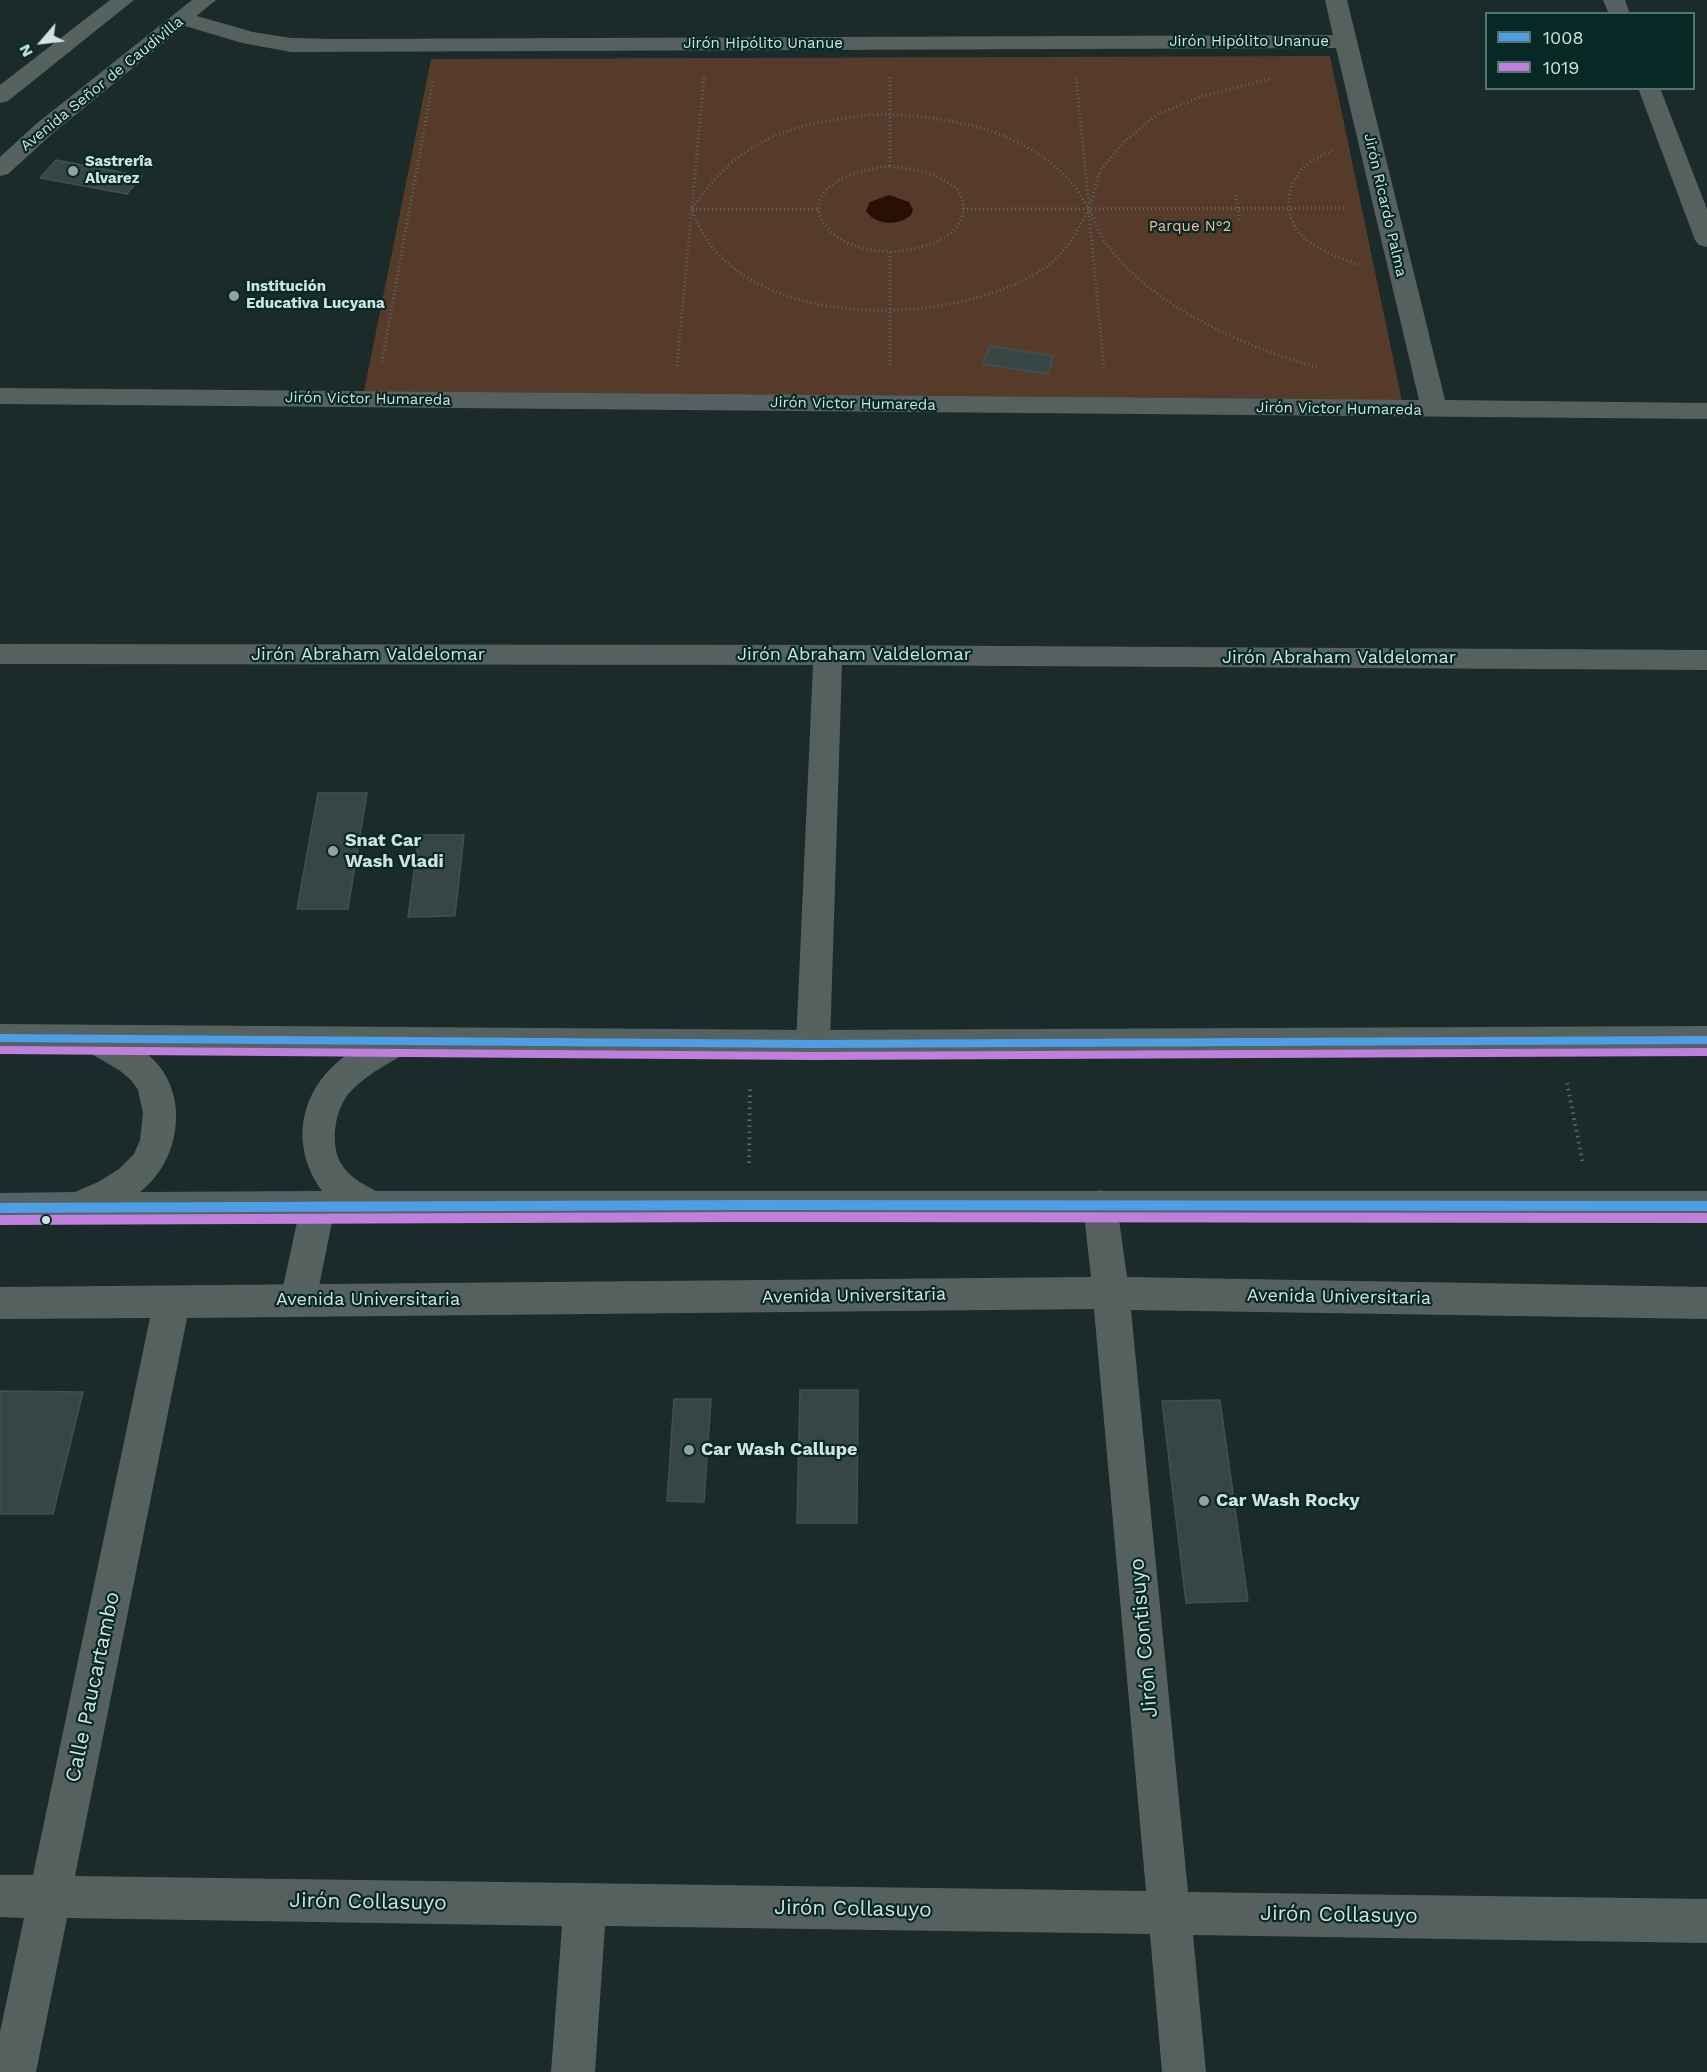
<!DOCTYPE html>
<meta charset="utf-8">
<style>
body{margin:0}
#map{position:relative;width:1707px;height:2072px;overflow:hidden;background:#1a2b29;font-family:"Work Sans",sans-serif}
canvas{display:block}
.legend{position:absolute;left:1485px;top:12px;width:210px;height:78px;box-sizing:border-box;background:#062926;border:2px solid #577370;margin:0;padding:8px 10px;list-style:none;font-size:18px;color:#d1e3e0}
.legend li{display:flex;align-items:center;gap:12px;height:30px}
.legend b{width:30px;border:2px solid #577370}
.north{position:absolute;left:12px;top:12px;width:60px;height:60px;-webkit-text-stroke:4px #062926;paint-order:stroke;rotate:242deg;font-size:16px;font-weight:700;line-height:24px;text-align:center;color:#d1e3e0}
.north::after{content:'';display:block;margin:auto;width:21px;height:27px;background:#d1e3e0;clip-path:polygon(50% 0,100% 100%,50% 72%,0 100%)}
</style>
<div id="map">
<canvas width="1707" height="2072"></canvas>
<ul class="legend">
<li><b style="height:8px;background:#4d9ee5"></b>1008</li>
<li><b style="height:8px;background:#c07fdc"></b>1019</li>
</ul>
<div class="north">N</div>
</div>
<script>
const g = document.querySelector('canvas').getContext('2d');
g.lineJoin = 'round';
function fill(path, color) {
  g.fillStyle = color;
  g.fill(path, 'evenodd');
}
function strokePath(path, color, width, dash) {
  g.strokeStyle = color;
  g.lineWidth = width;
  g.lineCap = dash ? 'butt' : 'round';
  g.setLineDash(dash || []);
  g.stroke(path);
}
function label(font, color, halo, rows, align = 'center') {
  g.font = font + ' "Work Sans",sans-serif';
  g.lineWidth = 4.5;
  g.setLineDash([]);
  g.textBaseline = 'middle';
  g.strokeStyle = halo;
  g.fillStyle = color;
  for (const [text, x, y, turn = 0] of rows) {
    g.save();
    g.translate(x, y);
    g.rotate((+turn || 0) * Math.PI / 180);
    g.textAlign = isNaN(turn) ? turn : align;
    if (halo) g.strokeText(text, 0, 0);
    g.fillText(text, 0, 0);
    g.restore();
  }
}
fill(new Path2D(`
 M1330,56l72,345 -1038,-10 67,-332z`), '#563b2a');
fill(new Path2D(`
 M889,195l20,7 4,8 -2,5c-12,11 -35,11 -45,-4l4,-9z`), '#290f04');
const building = new Path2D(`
 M56,160l86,16 -15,18 -87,-16z
 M990,346l63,10 -5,18 -65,-10z
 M318,793h49l-19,116h-51z
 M419,835h45l-9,81 -47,1z
 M800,1390h58l-1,133h-60z
 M0,1391l83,1 -30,122h-53z
 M674,1399h37l-7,103 -37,-1z
 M1220,1400l28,201 -62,2 -24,-202z`);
fill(building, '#374544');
strokePath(building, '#42504e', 1.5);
strokePath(new Path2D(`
 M890,77v89
 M1076,78l13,127
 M1269,79l-66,17 -45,18 -33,27 -25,30 -11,38c6,12 10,26 19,37 47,63 138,101 211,122
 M881,114c68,3 142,14 190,68 7,8 12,18 18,27 -11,21 -23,44 -43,58 -91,63 -314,68 -354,-58 49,-74 104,-87 189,-95z
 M1332,150c-10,6 -23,11 -31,20 -17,19 -16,51 3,68 15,13 36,19 54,27
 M890,166c25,3 84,12 72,51 -4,12 -15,20 -26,25 -100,40 -181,-60 -46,-76z
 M1236,195l4,27
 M692,209h127
 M963,209l383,-1
 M1089,212l15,157
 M890,252v116
 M382,362l51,-282
 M677,366l27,-288`), '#5b6765', 3, [1, 3]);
strokePath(new Path2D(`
 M1567,1083l16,81
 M749,1163l1,-77`), '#5b6765', 4, [1.5, 4.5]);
fill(new Path2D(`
 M1325,0h22l98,400 262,3v16l-1707,-15v-16l1419,12 -83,-352 -1045,4 -49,-9 -67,-20 -3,-5 3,-5 8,-1 70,20 38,6 46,1 996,-4z
 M1603,0h22l5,14h-21z
 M1638,88h22l47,121v38l-8,-2 -4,-5z
 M0,644l828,1 879,5v20l-865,-5 -12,379 -5,10 -12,4 -12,-4 -5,-10 17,-379 -813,-1z
 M1100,1190l12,4 5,11 10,72 580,10v32l-576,-9 57,582 519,7v44l-514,-8 13,137h-44l-12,-138 -545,-8 -10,146h-44l11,-146 -495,-8 -31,154h-36v-40l24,-114 -24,-1v-42h33l117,-557 -150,1v-32l1091,-10 -8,-72 5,-11zM1094,1309l52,582 -1071,-15 112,-558z`), '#56615f');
fill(new Path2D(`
 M110,0h24l-126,101 -8,2v-18z
 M192,0h24l-164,134 -44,40 -8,2v-19l36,-33z
 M0,1024l813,6 894,-4v28l-894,4 -410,-3c-18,10 -38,21 -53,37 -15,17 -20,49 -10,70 8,14 22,22 36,29h1331v30l-1375,1 -16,79 -5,12 -13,4 -13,-4 -5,-12 17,-79 -297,1v-30l75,-1 23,-10 21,-13 15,-15 6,-14 3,-27 -5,-23 -7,-10 -12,-10 -31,-18h-88zM146,1053l202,1c-48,33 -60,90 -26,137l-182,1c43,-33 51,-104 6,-139z`), '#566260');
strokePath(new Path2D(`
 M0,1038l813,6 894,-4
 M593,1206h755`), '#4d9ee5', 8);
strokePath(new Path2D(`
 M0,1208l749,-3 958,1`), '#4d9ee5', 10);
strokePath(new Path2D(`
 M0,1050l813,6 894,-4`), '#c07fdc', 8);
strokePath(new Path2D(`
 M0,1220l749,-3 958,1`), '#c07fdc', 10);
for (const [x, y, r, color] of [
 [73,171,6,"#91a3a0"],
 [234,296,6,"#91a3a0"],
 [333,851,6,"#91a3a0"],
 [46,1220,5,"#d1e3e0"],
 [689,1450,6,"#91a3a0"],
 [1204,1501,6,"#91a3a0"]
]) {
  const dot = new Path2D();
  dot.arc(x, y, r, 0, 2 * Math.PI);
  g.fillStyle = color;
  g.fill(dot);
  strokePath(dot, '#062926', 2);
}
label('15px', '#d1e3e0', '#062926', [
 ["Jirón Hipólito Unanue",1249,42],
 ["Jirón Hipólito Unanue",763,44],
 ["Avenida Señor de Caudivilla",102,84,-39],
 ["Jirón Ricardo Palma",1385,205,77],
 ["Jirón Victor Humareda",368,399,1],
 ["Jirón Victor Humareda",853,404,1],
 ["Jirón Victor Humareda",1339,409,1]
]);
label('bold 15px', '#d1e3e0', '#062926', [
 ["Sastrerîa",85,162],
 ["Alvarez",85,179],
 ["Institución",246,287],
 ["Educativa Lucyana",246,304]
], 'left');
label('15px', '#f9b895', '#062926', [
 ["Parque N°2",1190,227]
]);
label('18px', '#d1e3e0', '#062926', [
 ["Jirón Abraham Valdelomar",368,655],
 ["Jirón Abraham Valdelomar",854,655],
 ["Jirón Abraham Valdelomar",1339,658],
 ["Avenida Universitaria",854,1296,-1],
 ["Avenida Universitaria",1339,1297,1],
 ["Avenida Universitaria",368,1300]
]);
label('bold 18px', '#d1e3e0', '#062926', [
 ["Snat Car",345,841],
 ["Wash Vladi",345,862],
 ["Car Wash Callupe",701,1450],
 ["Car Wash Rocky",1216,1501]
], 'left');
label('21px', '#d1e3e0', '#062926', [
 ["Jirón Contisuyo",1144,1638,-95],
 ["Calle Paucartambo",93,1687,-78],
 ["Jirón Collasuyo",368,1902,1],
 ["Jirón Collasuyo",853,1909,1],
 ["Jirón Collasuyo",1339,1915,1]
]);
</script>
